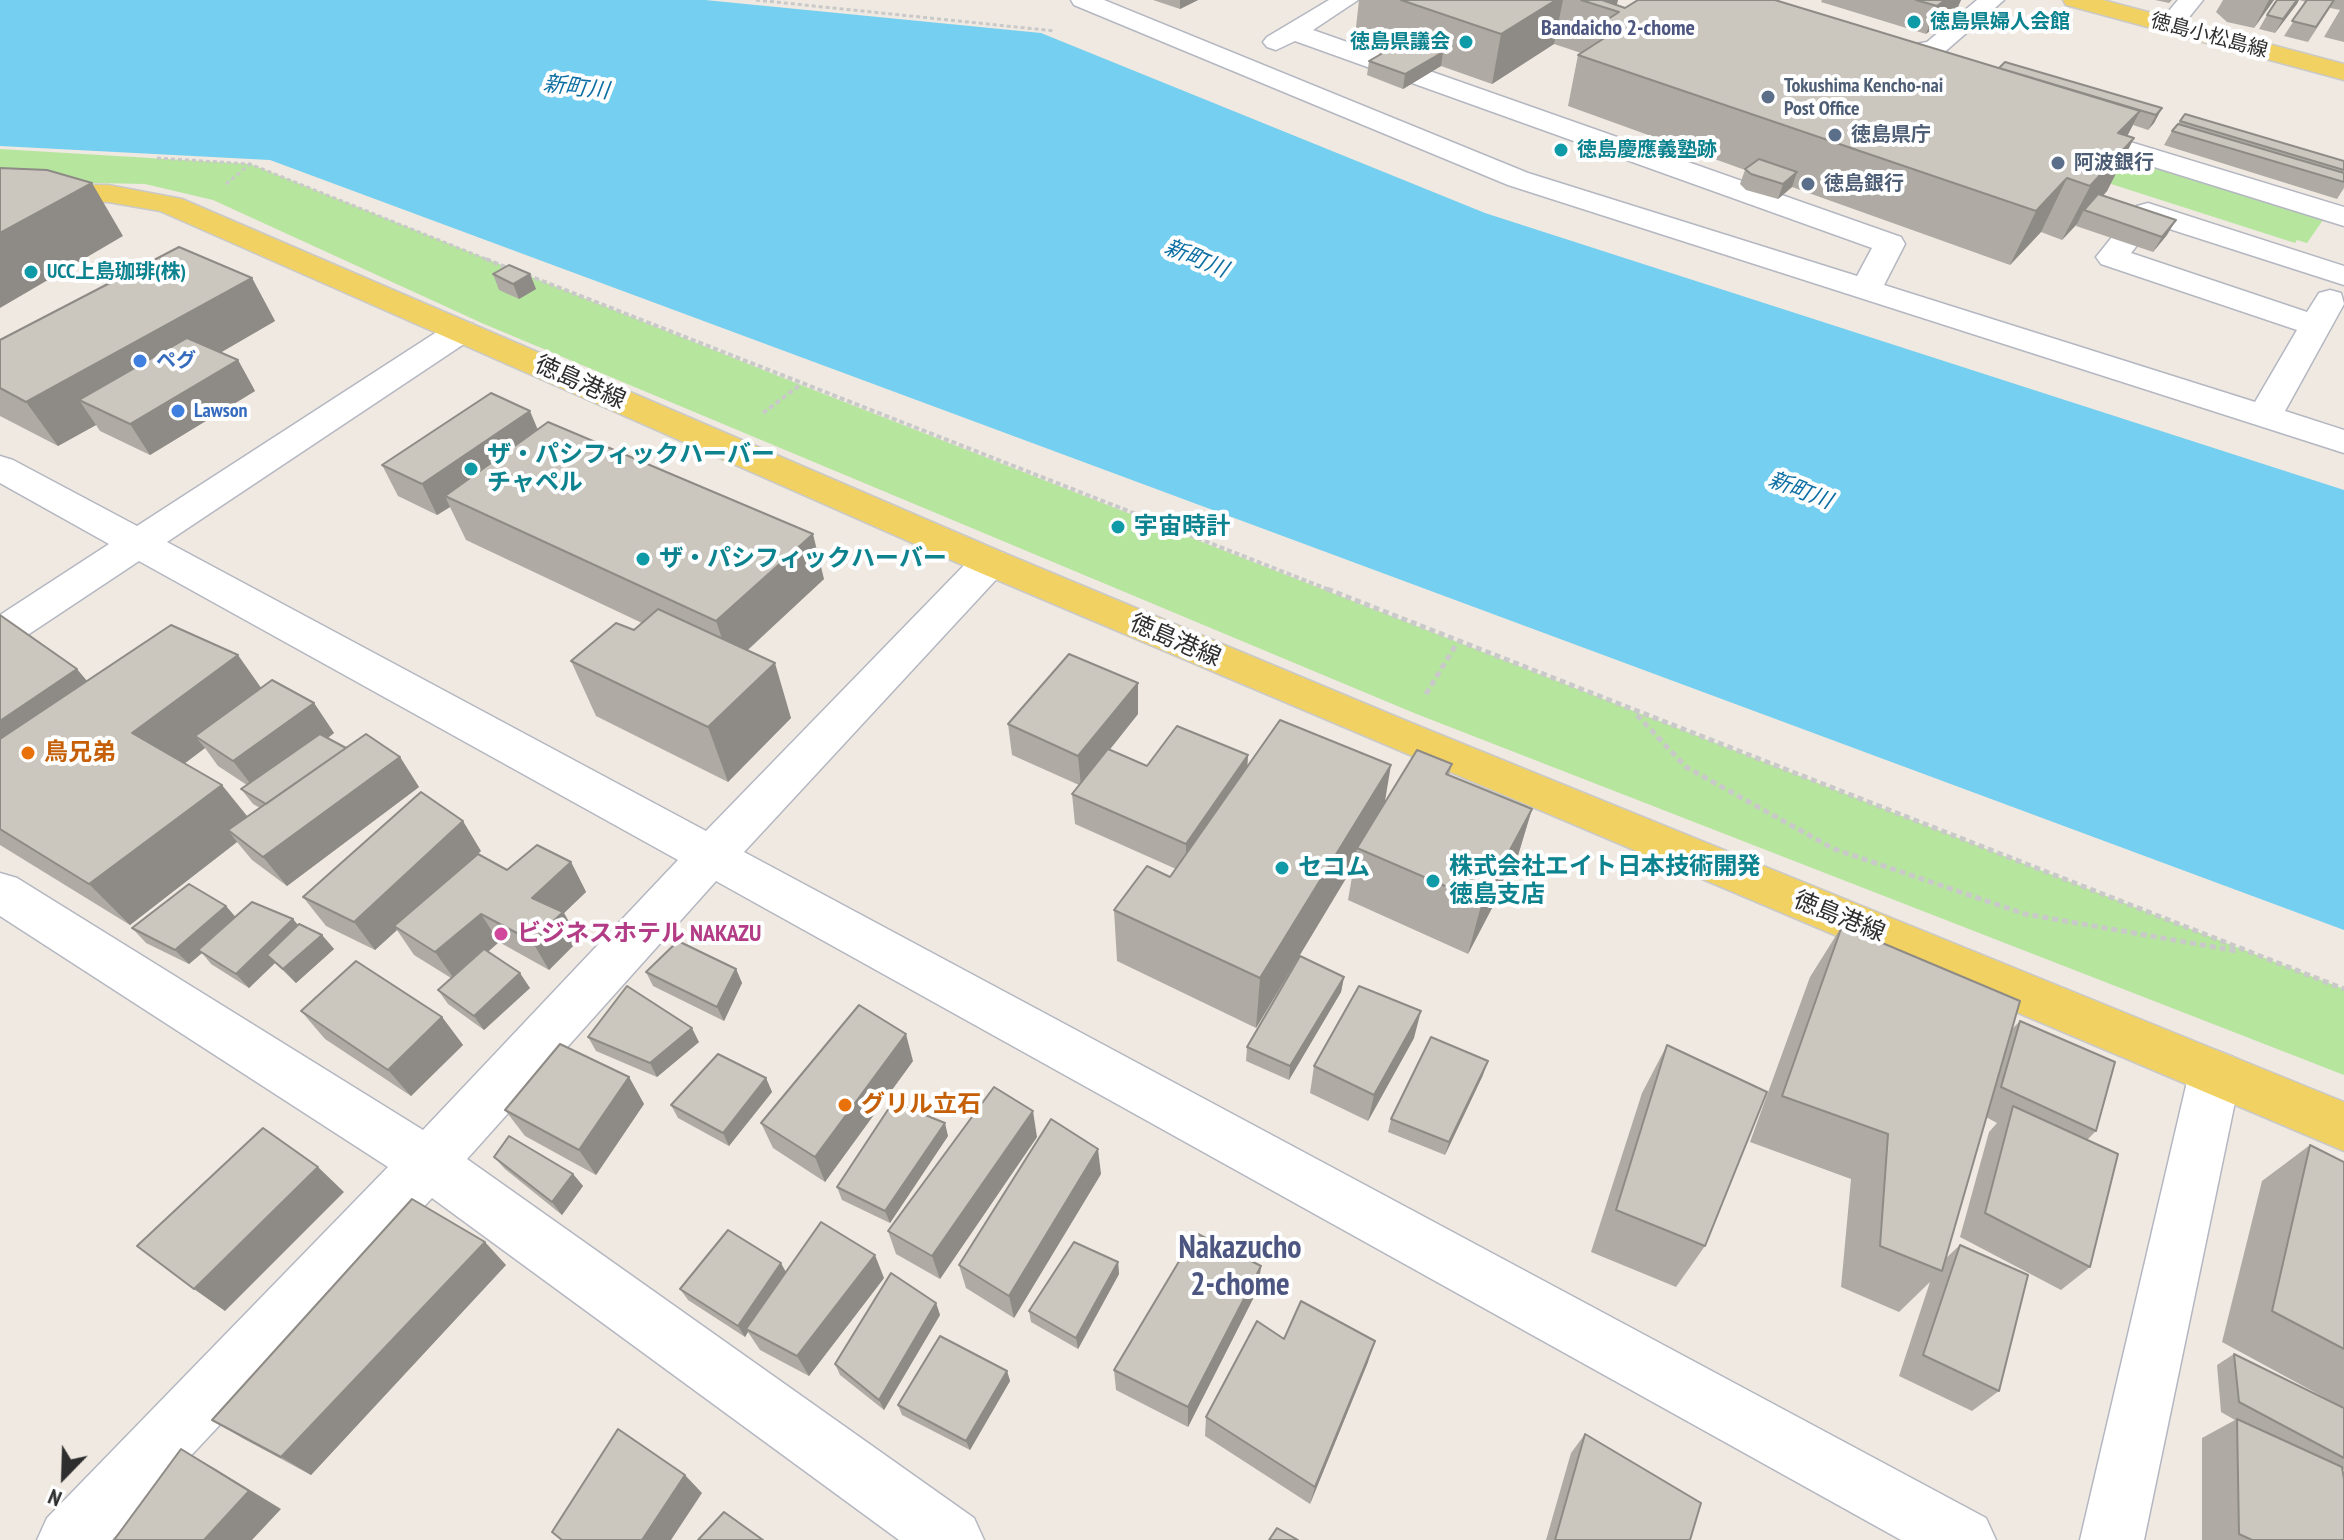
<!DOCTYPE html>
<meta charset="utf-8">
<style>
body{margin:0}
#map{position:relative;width:2344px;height:1540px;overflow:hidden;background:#efe9e1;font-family:"PT Sans Narrow",sans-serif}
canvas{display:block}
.north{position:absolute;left:24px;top:1436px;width:80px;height:80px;-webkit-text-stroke:6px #fff;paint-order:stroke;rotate:203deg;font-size:22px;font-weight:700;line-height:32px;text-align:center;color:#2e2e2e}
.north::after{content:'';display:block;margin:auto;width:28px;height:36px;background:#2e2e2e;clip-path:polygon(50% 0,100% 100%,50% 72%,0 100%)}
</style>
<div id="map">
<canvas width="2344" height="1540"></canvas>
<div class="north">N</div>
</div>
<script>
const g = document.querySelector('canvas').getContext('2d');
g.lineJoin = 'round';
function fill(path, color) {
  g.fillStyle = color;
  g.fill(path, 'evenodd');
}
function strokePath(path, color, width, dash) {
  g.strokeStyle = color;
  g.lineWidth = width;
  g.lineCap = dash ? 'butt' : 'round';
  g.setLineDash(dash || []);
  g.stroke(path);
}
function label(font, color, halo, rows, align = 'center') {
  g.font = font + ' "PT Sans Narrow","Noto Sans JP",sans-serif';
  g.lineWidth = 8;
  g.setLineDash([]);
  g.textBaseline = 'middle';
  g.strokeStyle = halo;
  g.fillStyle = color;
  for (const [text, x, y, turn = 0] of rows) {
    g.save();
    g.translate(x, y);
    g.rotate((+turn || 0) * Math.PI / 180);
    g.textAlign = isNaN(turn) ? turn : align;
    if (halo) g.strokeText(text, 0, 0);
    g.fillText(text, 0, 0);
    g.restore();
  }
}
fill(new Path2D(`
 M0,149l250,15 551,221 1543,604v86l-930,-362 -930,-389 -271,-124 -68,-16 -145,-3z
 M2129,159l194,61 -16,23 -10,-3 -2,3 -187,-60z`), '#b6e59e');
fill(new Path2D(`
 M0,0h705l336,33 444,180 859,277v440l-2074,-770 -270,-14z`), '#75cff0');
const minor = new Path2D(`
 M1071,0h33l424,173 329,103 15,-28 -577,-207 -19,9 -9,-3 -4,-5 4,-5 62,-37h29l-45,30 588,207 4,7 -21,41 371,117 42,-72 -196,-66 -5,-7 41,-51 11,-3 196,63v19l-190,-61 -23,29 176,59 12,-19 11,-3 11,3 3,11 -59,107 59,19v23l-836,-268 -434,-180z
 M1977,0h27l-64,56 -10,2 -28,25h-18l-4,-6 4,-6 32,-27 11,-2z
 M2178,0h25l-25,31h-18l-4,-5z
 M2071,124l273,83v19l-283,-88 -4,-6 4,-6z
 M461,321l12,3 4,7 -4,7 -306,204 539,289 270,-278 14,-4 14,4 5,9 -5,9 -260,281 1242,666 10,22h-95l-1185,-659 -249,278 507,359 10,22h-85l-467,-342 -320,342h-75l10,-22 341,-351 -388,-251v-43l17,5 406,252 255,-270 -539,-299 -125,83 -14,4v-33l109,-71 -109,-61v-27l13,4 124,66 312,-202z
 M2215,1050l18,7 8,16 -97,467h-64l109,-467 8,-16z`);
const major = new Path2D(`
 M2063,0h40l241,64v16l-278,-75z
 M0,184l108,1 74,14 822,354 405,169 935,380v49l-1368,-580 -816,-360 -52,-9h-108z`);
strokePath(minor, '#b4b7c1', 3);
strokePath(major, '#c9c9c9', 3);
strokePath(new Path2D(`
 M756,0l299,31
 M157,158l93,6 241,97
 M226,184l23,-19`), '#c9c9c9', 3, [4, 3]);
strokePath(new Path2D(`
 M486,259l24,10
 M527,275l805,316
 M763,413l37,-28`), '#c9c9c9', 4, [5, 3]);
strokePath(new Path2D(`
 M1327,589l1017,400
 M1426,694l31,-51
 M1637,715l49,52 148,82 191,65 212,37`), '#c9c9c9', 5, [6, 4]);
fill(minor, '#fff');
fill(major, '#f2d163');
fill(new Path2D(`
 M1153,0h45l-18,9z
 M1359,0h259l-2,5 9,3 374,60 163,40 -8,15 -6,7 -15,-5 -6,11 7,2 -27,53 -4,5 64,39 -14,17 -77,-26 1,-2 -15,16 -21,-8 -31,33 -218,-78 -14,12 -32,-9 -6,-6 5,-14 -177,-64 10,-51 3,-2 -27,-9 -62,40 -51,-18 -38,23 -36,-14 2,-14 22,-13 -36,-12z
 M1822,0h139l-4,9 -31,25 -105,-32z
 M2155,0h17l-3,3z
 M2223,0h51l-20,28 -27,-6 -11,-10z
 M2277,0h67v42l-20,-5 16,-27 -10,-2 -22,34 -24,-6 22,-34 -7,-2 -24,33 -16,-4 8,-14z
 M2180,121l164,40v27l-7,11 -173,-54 8,-14z
 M493,274h37l6,15 -17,10 -20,-9z
 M252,278l23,43 -55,32 18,7 17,31 -105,64 -50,-24 -4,-6 -38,21 -58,-30v-76z
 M538,429l286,150 -76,71 43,68 -63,64 -132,-66 -25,-55 63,-31 8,-7 -176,-83 -16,-33 -13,8 -39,-19 -16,-31z
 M0,615l87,66 175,7 52,15 20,30 -6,5 18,10 54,9 19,30 -132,99 -35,-26 -15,-18 -107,83 -130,-80zM205,748l13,18 29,19 -6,4 12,15 7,4 -13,9 -62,-54z
 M1138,714l-29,36 38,16 101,-11 -1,12 138,36 67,-39 -3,11 83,34 -16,53 -48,92 -120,-54 6,-35 -98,163 -139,-67 -3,-51 56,-33 6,-8 -101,-45 -3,-30 7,-9 -67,-30 -4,-31z
 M481,851l-7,6 33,13 64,-8 15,30 -22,21 15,27 -30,30 -50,-28 -11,10 42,36 -46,42 -36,-26 -10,-14 13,-12 -37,-23 -17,-25 -22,20 -49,-24 -23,-29z
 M226,906l9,11 58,2 5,6 24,10 12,14 -38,34 -21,-20 -26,25 -38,-24 -9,-11 -13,11 -43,-21 -14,-15z
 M1842,926l169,104 9,-9 76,110 -9,9 3,127 -29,23 -101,-53 29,-105 8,-9 -11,-6 -40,141 14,-13 39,146 -27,20 -73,-35 31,-94 -31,30 -58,-25 10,-108 -101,-37 60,-165z
 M736,969l6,14 -18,38 -71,-35 -7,-14z
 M1344,977l-3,15 -52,88 -43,-19 1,-14z
 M301,1011l141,6 21,28 -52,51 -86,-57z
 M588,1037l111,5 -42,35 -61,-26z
 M1414,1038l-46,83 -58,-28 4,-27z
 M1667,1045l38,201 -29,41 -85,-35 51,-159z
 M913,1061l-88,121 -52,-34 -12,-25z
 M1483,1075l-38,80 -57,-23 3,-13z
 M629,1077l15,27 -48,71 -71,-39 -20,-26z
 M766,1078l6,14 -43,54 -51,-28 -7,-13z
 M948,1136l-58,87 -48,-23 -5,-13z
 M1037,1137l-97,142 -44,-25 -8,-23z
 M2310,1145l34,17v307l-1,1 1,70h-142v-102l33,-18 -14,-8 -4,-47 17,-11 106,52 -118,-64 40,-161z
 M494,1157l79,17 10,12 -21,29 -57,-46z
 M1101,1174l-87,144 -48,-30 -7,-23z
 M1118,1262l1,12 -41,75 -47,-27 -2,-11z
 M506,1265l-195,210 -67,-36 -32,-19z
 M1261,1266l-3,23 -70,138 -72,-37 -2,-20z
 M786,1272l98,6 -75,98 -49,-26 -12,-18 -3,5 -57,-37 -8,-11z
 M936,1303l4,12 -56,95 -44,-35 -5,-11z
 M1284,1339l84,23 -58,142 -105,-68 1,-19z
 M1007,1371l3,10 -40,69 -68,-35 -4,-10z
 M1585,1434l105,106h-144l25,-87z`), '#afaba4');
fill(new Path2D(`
 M1180,0h18l-18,9z
 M1556,0h7l-9,44 -62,40 9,-50z
 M1581,0h37l-1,4 -8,5z
 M1945,0h16l-4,9 -31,25 11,-28z
 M2269,0h5l-20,28z
 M2297,0h2l-2,4 -22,29 8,-14z
 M1443,52l-2,14 -38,23 2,-15z
 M2162,108l-8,15 -6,7 8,-15z
 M2140,111l-24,47 18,-20 -27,53 -19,21 -4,-2 -7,14 -15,16 56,-107z
 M1797,172l-5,15 -14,12 5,-15z
 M2067,178l-26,54 -31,33 26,-54z
 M92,183l31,53 -123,72v-75z
 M2176,220l-9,15 -14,17 9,-15z
 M530,274l6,15 -17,10 -6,-15z
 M252,278l23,43 -164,95 -32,-16 17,25 -38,21 -32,-44z
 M238,360l17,31 -105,64 -20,-31z
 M530,411l13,31 -98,54 5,11 -13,8 -15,-31z
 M813,534l11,45 -93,86 -15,-44z
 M238,655l31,44 -74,37 10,12 -37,28 -36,-43z
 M775,663l16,55 -63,64 -20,-55z
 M77,669l37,44 -114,80v-72z
 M1138,683v31l-57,72 -3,-30z
 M314,703l20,30 -78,58 -23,-30z
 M1248,755l-2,30 -60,89v-30z
 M400,757l19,30 -132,99 -24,-29z
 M1391,765l-9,54 -25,29 -3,17 -98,163 4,-50z
 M222,785l34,42 -28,3 9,12 -107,83 -41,-41z
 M1532,809l-16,53 -48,92 14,-52z
 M463,821l18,30 -83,78 -4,-3 3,4 -22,20 -21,-28z
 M571,862l15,30 -22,21 15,27 -30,30 -17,-29v-43z
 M226,906l13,15 -41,29 4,3 -13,11 -14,-14z
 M481,914l18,28 -44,38 -20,-28z
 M293,919l12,15 -38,21 8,8 -26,25 -13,-14z
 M322,935l12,14 -38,34 -13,-14z
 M736,969l6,14 -18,38 -7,-14z
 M520,973l10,15 -46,42 -10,-14z
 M1344,977l-3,15 -52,88 1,-14z
 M1421,1011l-7,27 -46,83 6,-26z
 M442,1017l21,28 -52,51 -23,-26z
 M692,1028l7,14 -42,35 -7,-14z
 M906,1034l7,27 -88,121 -10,-25z
 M1488,1061l-5,14 -38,80 4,-13z
 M629,1077l15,27 -48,71 -17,-25z
 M766,1078l6,14 -43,54 -6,-13z
 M1033,1111l4,26 -97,142 -8,-23z
 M945,1123l3,13 -58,87 -5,-12z
 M1098,1149l3,25 -87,144 -5,-22z
 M318,1167l26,25 -119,119 -31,-22z
 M573,1174l10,12 -21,29 -10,-13z
 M485,1242l21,23 -195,210 -30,-18z
 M875,1255l9,23 -75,98 -12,-20z
 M1118,1262l1,12 -41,75 -2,-11z
 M781,1263l6,11 -41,55 2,3 -3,5 -7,-11z
 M1261,1266l-3,23 -70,138v-20z
 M936,1303l4,12 -56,95 -5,-10z
 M1375,1341l-7,21 -58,142 5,-17z
 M1007,1371l3,10 -40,69 -4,-9z
 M181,1449l33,19 67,41 -29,31h-48z
 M685,1475l17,18 -31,47h-29z`), '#8e8b86');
const building = new Path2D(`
 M1401,0h155l-55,34z
 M1581,0h21l23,8 13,-8h137l365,111 -22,22 16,5 -44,48 -23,-8 -31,33 -458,-156 39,-25 -18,-5 20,-13z
 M1916,0h29l-8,6z
 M2277,0h20l-14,19 -16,-4z
 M2307,0h27l-18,27 -24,-6z
 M1407,39l36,13 -38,22 -36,-13z
 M2005,62l157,46 -6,7 -157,-47z
 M2185,114l159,47v9l-164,-49z
 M2178,124l166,49v9l-172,-51z
 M1759,159l38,13 -14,12 -32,-10 -6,-5z
 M0,168l47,2 45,13 -92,50z
 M2098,194l78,26 -14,17 -78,-27z
 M179,247l73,31 -226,124 -26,-14v-48z
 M509,265l21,9 -17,10 -20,-10z
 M187,338l51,22 -108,64 -51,-24z
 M491,393l39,18 -108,73 -40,-19z
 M548,422l265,112 -97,87 -271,-125z
 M658,609l117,54 -67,64 -137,-66 45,-38 18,7z
 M0,615l77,54 -77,52z
 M171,625l67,30 -106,78 90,52 -133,99 -89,-55v-90z
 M1069,654l69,29 -60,73 -70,-32z
 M272,680l42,23 -81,58 -38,-25z
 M1280,720l111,45 -131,213 -146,-68 33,-44 23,11z
 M1177,726l71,29 -62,89 -114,-50 36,-45 39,17z
 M320,734l26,14 -80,56 -25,-15z
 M366,734l34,23 -137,100 -35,-27z
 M1417,750l35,14 -6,10 86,35 -50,93 -125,-54z
 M421,792l42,29 -109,101 -51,-25z
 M537,845l34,17 -39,36 31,14 -31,29 -51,-27 -46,38 -41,-26 84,-72 29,16z
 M189,884l37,22 -51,44 -43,-22z
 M252,902l41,17 -57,55 -38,-24z
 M299,924l23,11 -39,34 -16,-14z
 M1842,926l178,75 -78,270 -62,-25 8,-112 -106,-38z
 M678,941l58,28 -19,38 -71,-35z
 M484,949l36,24 -46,43 -36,-26z
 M1300,956l44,21 -54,89 -43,-19z
 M356,961l86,56 -54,53 -87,-59z
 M627,986l65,42 -42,35 -62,-26z
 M1359,986l62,25 -47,84 -60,-29z
 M859,1005l47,29 -91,123 -54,-34z
 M2020,1021l95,41 -19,69 -95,-44z
 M1431,1037l57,24 -39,81 -58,-23z
 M560,1044l69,33 -50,73 -74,-40z
 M1667,1045l100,47 -62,154 -89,-36z
 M718,1054l48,24 -43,55 -52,-28z
 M994,1087l39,24 -101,145 -44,-25z
 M893,1102l52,21 -60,88 -48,-24z
 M2013,1106l105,48 -28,113 -105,-54z
 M1051,1119l47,30 -89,147 -50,-31z
 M263,1128l55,39 -124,122 -57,-43z
 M509,1136l64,38 -21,28 -58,-45z
 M2310,1145l34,17v187l-72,-38z
 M412,1199l73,43 -204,215 -69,-37z
 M821,1222l54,33 -78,101 -51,-27z
 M728,1230l53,33 -43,63 -58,-37z
 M1196,1233l65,33 -73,141 -74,-37z
 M1074,1242l44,20 -42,76 -47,-27z
 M1960,1245l68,30 -29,116 -76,-36z
 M891,1273l45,30 -57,97 -44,-36z
 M1301,1301l74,40 -60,146 -109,-70 51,-96 27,18z
 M940,1336l67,35 -41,70 -68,-36z
 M2234,1354l110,54v50l-105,-56z
 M2237,1419l105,48 2,12v61h-92l-13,-6z
 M618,1429l67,46 -43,65h-80l-10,-8z
 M1585,1434l116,69 -11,37h-135z
 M181,1449l68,42 -45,49h-90z
 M724,1512l39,28h-65z
 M1277,1528l21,12h-29z`);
fill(building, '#cbc7bf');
strokePath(building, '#8e8b86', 2);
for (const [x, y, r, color] of [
 [1914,22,8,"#0f9aa8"],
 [1466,42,8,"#0f9aa8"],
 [1768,97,8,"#5c6f8a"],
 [1835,135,8,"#5c6f8a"],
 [1561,150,8,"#0f9aa8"],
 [2058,163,8,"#5c6f8a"],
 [1808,184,8,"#5c6f8a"],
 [31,272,8,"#0f9aa8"],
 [140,361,8,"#3f7fe0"],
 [178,411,8,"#3f7fe0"],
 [471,469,8,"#0f9aa8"],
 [1118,527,8,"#0f9aa8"],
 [643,559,8,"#0f9aa8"],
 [28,753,8,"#e8710a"],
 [1282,868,8,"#0f9aa8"],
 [1433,881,8,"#0f9aa8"],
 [501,934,8,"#d1479c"],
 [845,1105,8,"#e8710a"]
]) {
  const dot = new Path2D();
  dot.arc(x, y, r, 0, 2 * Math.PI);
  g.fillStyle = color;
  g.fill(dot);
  strokePath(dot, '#fff', 3);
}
label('bold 20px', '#0d838f', '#fff', [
 ["徳島県婦人会館",1930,22],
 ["徳島県議会",1450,42,"right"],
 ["徳島慶應義塾跡",1577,150],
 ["UCC上島珈琲(株)",47,272]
], 'left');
label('20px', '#2e2e2e', '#fff', [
 ["徳島小松島線",2209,36,15]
]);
label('bold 20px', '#4e5e75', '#fff', [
 ["Tokushima Kencho-nai",1784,86],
 ["Post Office",1784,109],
 ["徳島県庁",1851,135],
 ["阿波銀行",2074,163],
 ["徳島銀行",1824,184]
], 'left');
label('bold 20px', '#366cbe', '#fff', [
 ["ペグ",156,361],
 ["Lawson",194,411]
], 'left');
label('bold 22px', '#4d5680', '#fff', [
 ["Bandaicho 2-chome",1618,29]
]);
label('italic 22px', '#0d6fa3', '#fff', [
 ["新町川",576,88,7],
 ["新町川",1196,259,22],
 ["新町川",1800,491,21]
]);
label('24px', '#2e2e2e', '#fff', [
 ["徳島港線",580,383,24],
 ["徳島港線",1175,641,23],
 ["徳島港線",1839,917,22]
]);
label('bold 24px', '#0d838f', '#fff', [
 ["ザ・パシフィックハーバー",487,455],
 ["チャペル",487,483],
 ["宇宙時計",1134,527],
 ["ザ・パシフィックハーバー",659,559],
 ["株式会社エイト日本技術開発",1449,867],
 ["徳島支店",1449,895],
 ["セコム",1298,868]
], 'left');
label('bold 24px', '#c56008', '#fff', [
 ["鳥兄弟",44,753],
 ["グリル立石",861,1105]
], 'left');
label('bold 24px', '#b23c85', '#fff', [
 ["ビジネスホテル NAKAZU",517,934]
], 'left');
label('bold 32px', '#4d5680', '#fff', [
 ["Nakazucho",1240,1249],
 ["2-chome",1240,1286]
]);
</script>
